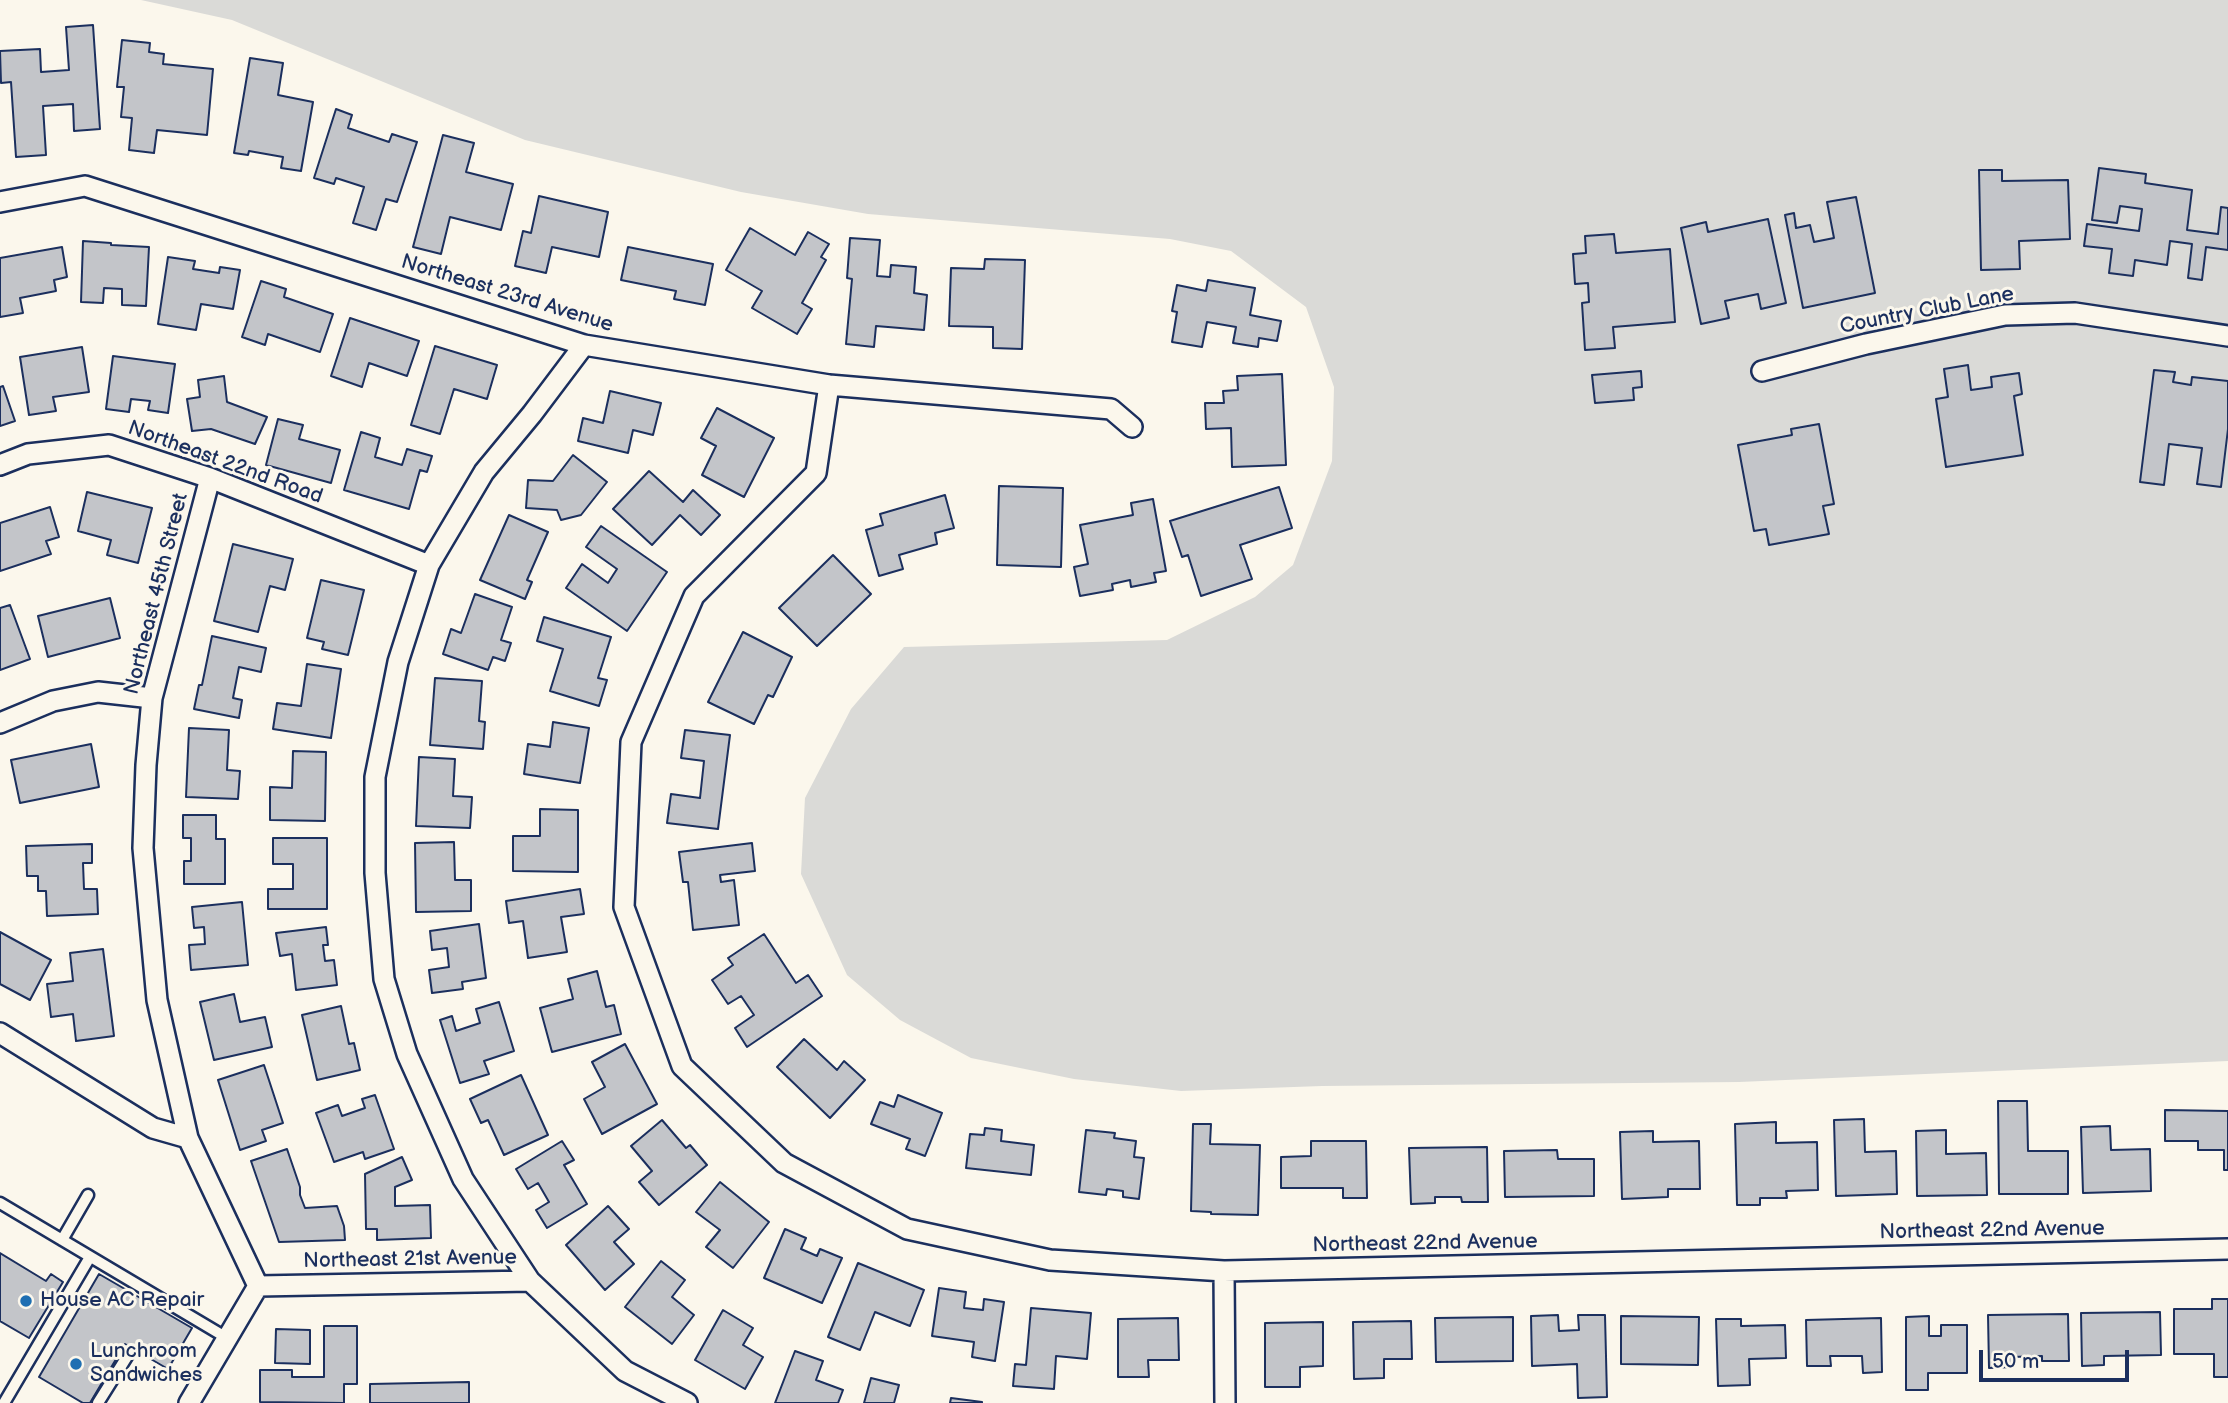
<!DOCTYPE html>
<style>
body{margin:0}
#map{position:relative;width:2228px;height:1403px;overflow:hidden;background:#fbf7ec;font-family:"Balsamiq Sans",sans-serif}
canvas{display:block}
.scale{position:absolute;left:1979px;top:1350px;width:150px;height:32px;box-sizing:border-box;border:4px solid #1b2f5e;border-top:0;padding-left:9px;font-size:21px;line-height:24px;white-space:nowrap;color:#1b2f5e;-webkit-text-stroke:5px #fbf7ec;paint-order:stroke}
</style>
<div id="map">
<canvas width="2228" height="1403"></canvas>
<div class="scale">50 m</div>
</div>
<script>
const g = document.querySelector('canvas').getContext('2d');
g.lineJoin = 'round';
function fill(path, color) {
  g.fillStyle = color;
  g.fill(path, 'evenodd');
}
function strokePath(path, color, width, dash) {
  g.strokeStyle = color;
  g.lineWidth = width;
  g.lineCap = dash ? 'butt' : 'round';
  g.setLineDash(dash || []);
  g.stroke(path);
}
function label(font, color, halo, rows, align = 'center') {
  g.font = font + ' "Balsamiq Sans",sans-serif';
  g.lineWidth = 6;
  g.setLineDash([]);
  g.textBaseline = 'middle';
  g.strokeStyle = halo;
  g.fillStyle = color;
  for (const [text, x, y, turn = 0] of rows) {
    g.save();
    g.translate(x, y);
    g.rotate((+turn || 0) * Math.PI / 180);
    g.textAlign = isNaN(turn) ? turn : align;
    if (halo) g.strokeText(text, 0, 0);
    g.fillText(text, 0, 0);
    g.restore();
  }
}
fill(new Path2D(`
 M141,0h2087v1061l-489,21 -417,4 -141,5 -107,-12 -103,-21 -71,-38 -53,-45 -46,-101 4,-76 46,-89 53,-62 263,-7 88,-43 38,-32 39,-104 2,-74 -28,-80 -75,-56 -61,-12 -302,-25 -127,-22 -216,-52 -293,-120z`), '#dadad7');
const building = new Path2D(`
 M93,25l7,104 -26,2 -1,-27 -30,2 3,49 -30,2 -5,-75 -10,1 -1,-32 40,-2 1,23 28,-2 -3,-43z
 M122,40l28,3 -1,9 15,2 -1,10 50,5 -6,66 -50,-5 -3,23 -25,-3 3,-32 -11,-1 3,-30h-7z
 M250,58l33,5 -5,32 35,7 -12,69 -20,-3 2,-11 -34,-6 -1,4 -14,-2z
 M336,109l16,6 -4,13 41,14 3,-8 25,8 -20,60 -11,-3 -10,31 -23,-7 11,-36 -28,-9 -2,6 -20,-6z
 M443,135l31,8 -8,29 47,12 -12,46 -51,-13 -9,37 -28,-7z
 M2099,168l47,6 -1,9 47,7 -5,40 31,4 3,-27 7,1v42l-22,-3 -4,33 -14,-2 4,-34 -22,-3 -3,24 -32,-5 -2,16 -24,-3 3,-24 -28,-3 3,-22 52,7 3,-22 -22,-3 -3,17 -25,-3z
 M1979,170h23v11l66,-1 2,59 -51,2 1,28 -39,1z
 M539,196l69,16 -9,45 -47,-10 -6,26 -31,-7 8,-35 8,2z
 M1856,197l19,96 -72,15 -18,-93 9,-2 2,15 14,-3 4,17 20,-4 -7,-36z
 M1768,219l18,84 -25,6 -3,-15 -33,7 4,17 -28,6 -20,-96 25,-6 2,10z
 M750,228l45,27 13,-23 21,12 -8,13 5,3 -24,43 10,6 -15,25 -45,-26 10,-17 -36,-21z
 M1614,234l2,19 54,-4 5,73 -62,5 2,21 -30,2 -3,-47 7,-1 -1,-19 -13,1 -2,-30 13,-1 -1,-17z
 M850,238l30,2 -3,36 13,1 1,-12 25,2 -2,26 13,2 -3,35 -48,-4 -2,21 -28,-3 6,-65 -5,-1z
 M83,241l28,2v2l38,2 -3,59 -24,-1v-16l-18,-1 -1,15 -22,-1z
 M62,247l5,30 -13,3 2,11 -36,7 3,15 -23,4v-59z
 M628,247l85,17 -8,41 -31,-6 2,-8 -55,-11z
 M168,257l27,4 -2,8 26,4 1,-6 20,3 -7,39 -32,-5 -5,26 -38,-6z
 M985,259l40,1 -3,89 -29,-1v-21l-44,-1 2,-58 33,1z
 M1208,280l47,8 -5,27 31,6 -4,20 -18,-3 -1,9 -25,-4 3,-16 -29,-5 -5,25 -30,-5 5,-30 -5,-1 5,-26 29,6z
 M261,281l25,8 -2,8 49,17 -13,38 -52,-18 -3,11 -23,-8z
 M350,318l69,23 -12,35 -38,-13 -7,24 -31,-11z
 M435,346l62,19 -10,34 -33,-10 -14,45 -29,-9z
 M82,347l7,45 -36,5 3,14 -27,4 -9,-58z
 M113,356l62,8 -7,49 -20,-3 2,-9 -19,-2 -2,13 -23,-3z
 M1968,365l3,25 21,-3 -1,-10 28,-4 3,21 -8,2 9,59 -77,12 -10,-68 12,-2 -4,-28z
 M2154,370l21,2 -2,10 18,3 1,-8 36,4v48l-7,58 -24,-3 5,-36 -33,-4 -5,41 -24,-3z
 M1641,371l1,16 -9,1 1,12 -39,3 -3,-28z
 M1282,374l4,91 -54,2 -1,-39 -25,1 -1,-26h19l-1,-12 15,-1 -1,-14z
 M224,376l3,26 40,15 -12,27 -44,-15 -19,2 -5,-32 13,-2 -2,-17z
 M3,386l12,35 -15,5v-39z
 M610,391l51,12 -8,32 -20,-5 -5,23 -50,-12 5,-23 20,5z
 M717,408l57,30 -30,59 -42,-22 14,-29 -15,-8z
 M278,419l25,6 -4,14 41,11 -9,33 -65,-18z
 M1819,424l15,80 -11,2 6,28 -60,11 -3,-16 -12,2 -16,-86 54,-10 -1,-6z
 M361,432l19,6 -5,19 27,8 5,-16 25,7 -5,16 -7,-2 -11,39 -65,-19z
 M573,455l34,27 -26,33 -20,5 -4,-10 -31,-2 2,-28 25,1z
 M649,471l34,31 10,-12 27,25 -19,20 -21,-20 -28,30 -39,-36z
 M999,486l64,2 -2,79 -64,-2z
 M1279,487l13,41 -52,17 12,34 -51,17 -13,-41 -6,2 -12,-36z
 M87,492l65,16 -14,55 -31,-8 4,-15 -33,-9z
 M945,495l9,33 -19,5 2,11 -38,11 4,14 -24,7 -13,-46 17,-5 -3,-11z
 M1153,499l13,72 -12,2 2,9 -25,5 -1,-7 -18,4 1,6 -33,6 -6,-29 14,-3 -8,-39 53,-10 -2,-12z
 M50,507l9,30 -13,4 5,13 -51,17v-48z
 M509,515l39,17 -21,48 5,2 -7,17 -45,-19z
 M601,526l66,46 -40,59 -61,-43 16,-24 26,19 9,-14 -31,-22z
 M233,544l60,15 -8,31 -15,-4 -12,46 -44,-11z
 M833,555l38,39 -54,52 -38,-38z
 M321,580l43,10 -16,65 -26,-6 2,-7 -17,-4z
 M475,594l37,13 -11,33 10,3 -6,18 -12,-4 -5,13 -45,-16 8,-25 10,4z
 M110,598l10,40 -72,19 -10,-41z
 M10,605l20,54 -30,11v-62z
 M544,617l67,20 -13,41 9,2 -8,26 -49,-15 13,-42 -26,-8z
 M743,632l49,25 -19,40 -5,-2 -14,29 -46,-22z
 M212,636l54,12 -5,24 -22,-5 -6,31 9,2 -3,18 -45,-9 5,-24h3z
 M307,664l34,5 -10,69 -58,-9 4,-26 24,3z
 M435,678l47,3 -3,40 6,1 -2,27 -53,-4z
 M553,722l36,6 -9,55 -56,-9 4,-30 22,3z
 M189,728l40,2 -2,40 13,1 -2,28 -52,-2z
 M685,730l45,5 -12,94 -51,-6 4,-29 29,4 4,-37 -23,-3z
 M91,744l8,43 -79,16 -9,-43z
 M293,751l33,1 -1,69 -55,-1v-33l22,1z
 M419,757l36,2 -2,37 19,1 -2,31 -54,-2z
 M540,809l38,1v62l-65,-1v-35h27z
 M183,815h33v24h9v45h-41v-23h7v-23h-8z
 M273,838h54v71h-59v-20h25v-25h-20z
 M454,842l1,38h16v31l-55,1 -1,-69z
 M752,843l3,28 -35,4 1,7 13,-2 5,45 -46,5 -5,-48h-5l-4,-30z
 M92,844v19h-9l1,26h13l1,25 -51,2 -1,-25h-8v-15h-11l-1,-30z
 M580,889l4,25 -23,3 6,35 -39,6 -5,-37 -14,2 -3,-22z
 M242,902l6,63 -57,5 -2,-25 16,-1 -1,-17 -10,1 -2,-21z
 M479,924l7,54 -24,4 1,7 -31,4 -3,-23 20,-3 -2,-19 -15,2 -2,-19z
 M326,927l2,18h-5l2,16 9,-1 3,25 -41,5 -4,-36 -12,2 -4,-23z
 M0,932l51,28 -21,40 -30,-16z
 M764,934l32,49 12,-8 14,21 -75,51 -12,-19 19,-13 -13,-19 -13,8 -16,-24 21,-15 -5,-7z
 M103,949l11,87 -38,5 -3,-27 -22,3 -4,-33 26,-3 -3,-28z
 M597,971l9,36 8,-2 7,29 -69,18 -12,-44 33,-9 -5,-20z
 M234,994l6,28 25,-5 7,30 -58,13 -14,-58z
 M499,1002l15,49 -30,10 5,13 -29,9 -20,-63 12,-4 4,15 24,-8 -4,-14z
 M341,1006l8,38 5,-1 6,27 -43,10 -15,-65z
 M804,1039l33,31 7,-9 21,19 -35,38 -53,-51z
 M625,1044l32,60 -55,30 -18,-35 21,-12 -13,-25z
 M264,1065l19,58 -21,7 4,11 -26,9 -22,-70z
 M521,1075l27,60 -44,20 -16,-35 -7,3 -11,-24z
 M375,1095l19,54 -29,10 -2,-7 -29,10 -18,-49 22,-8 4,11 23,-8 -3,-9z
 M898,1095l44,18 -17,43 -19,-7 4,-10 -39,-15 9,-22 14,5z
 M1998,1101h29l1,50h40v43h-69z
 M2165,1110l63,1v59h-4v-20h-26v-9h-33z
 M1864,1119l1,33 31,-1 1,43 -61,2 -2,-76z
 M662,1120l24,28 4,-3 17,20 -48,40 -20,-23 13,-11 -21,-25z
 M1776,1122v21l41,-1 1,48 -32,1 1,7h-27v7h-23l-2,-81z
 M1193,1124h18l-1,20 50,1 -2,70 -47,-1v-2l-20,-1z
 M2110,1126l1,24 39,-1 1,42 -68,2 -2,-66z
 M985,1128l17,2 -1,11 33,4 -3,30 -65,-7 4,-34 14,1z
 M1086,1130l29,3 -1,5 22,3 -2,16 10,1 -5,41 -16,-2v-6l-16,-2 -1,6 -27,-3z
 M1946,1130v24l40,-1 1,42 -70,1 -1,-65z
 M1653,1131v11l46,-1 1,48h-32v8l-46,2 -2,-67z
 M562,1141l12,19 -10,5 23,39 -40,24 -11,-18 13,-8 -11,-19 -10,6 -12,-20z
 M1311,1141h55l1,57h-24v-10h-62v-31l30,-1z
 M1487,1147l1,55h-26l-1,-5h-26v6l-24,1 -2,-56z
 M287,1149l13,38v8l5,13 32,-2 7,20 1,14 -66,2 -28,-81z
 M1557,1150l1,9h36v37l-89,1 -1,-46z
 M402,1157l10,23 -17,7v19l35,-1 1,33 -54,2v-11h-11l-1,-55z
 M720,1182l49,40 -36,46 -27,-21 14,-17 -24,-18z
 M608,1206l21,23 -15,13 20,22 -29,26 -39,-45z
 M785,1229l21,9 -5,11 16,7 3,-7 22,9 -20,45 -58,-25z
 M0,1253l46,28 5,-7 12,8 -34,56 -29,-17z
 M661,1261l24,19 -13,17 22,18 -22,29 -47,-37z
 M858,1263l66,27 -14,36 -35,-14 -15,38 -32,-13z
 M99,1274l93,54 -24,41 -43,-25 -35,59h-7l-44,-26z
 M939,1288l27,4 -2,16 19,2 1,-11 20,3 -9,59 -23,-4 2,-15 -42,-6z
 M2212,1299h16v78h-14v-23h-40v-45h38z
 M1031,1308l60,5 -4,46 -31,-3 -2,33 -41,-3 2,-22 11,1z
 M723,1310l30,18 -10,17 20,12 -18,32 -50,-29z
 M2160,1312l1,43 -57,1v9l-22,1 -1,-53z
 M2068,1314l1,47h-27v-5l-30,1v10l-23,1 -1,-53z
 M1558,1315l1,16 20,-1 -1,-15h27l2,82 -29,1 -1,-34 -45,2 -1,-50z
 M1621,1316l78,1 -1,48 -77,-1z
 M1929,1316v20h12v-11h26v48h-39v17h-22v-73z
 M1513,1317v44l-77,1 -1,-44z
 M1178,1318l1,42h-31l1,17h-31v-58z
 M1881,1318l1,54 -19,1 -1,-17h-32l1,10h-24l-1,-46z
 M1716,1319h25v7l44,-1 1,33 -37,1 1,26 -32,1z
 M1411,1321l1,38h-28v19l-30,1 -1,-57z
 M1323,1322v44l-23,1v20h-35v-64z
 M324,1326h33v58h-13v19l-84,-1v-32h32v7h32z
 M276,1329l34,1v34l-35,-1z
 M795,1351l28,10 -7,19 27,10 -5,13h-63z
 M871,1378l28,7 -5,18h-30z
 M469,1382v21h-99v-19z
 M951,1398l31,4v1h-32z`);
fill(building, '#c3c5c9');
strokePath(building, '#1b2f5e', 2);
const lane = new Path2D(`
 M0,1203l227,135
 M62,1240l26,-45
 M4,1403l86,-146
 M98,1403l30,-48`);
const street = new Path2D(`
 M0,202l85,-16 499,159 245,40 282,24 21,18
 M1762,371l104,-27 139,-29 70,-2 153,23
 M829,385l-13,88 -122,123 -63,146 -7,165 58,159 102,97 123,66 143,31 174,11 1004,-22
 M0,465l28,-11 81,-9 101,33 219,87
 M210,478l-58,220 -6,67 -3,83 14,152 31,138 70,148
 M0,723l53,-22 45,-9 54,6
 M0,1033l153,95 35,10
 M1224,1271l1,132
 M530,1281l-67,-102 -56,-125 -23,-75 -9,-106v-96l23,-115 31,-97 55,-93 48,-58 52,-69
 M258,1286l272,-5 95,90 62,32
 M189,1403l69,-117`);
strokePath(lane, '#1b2f5e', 15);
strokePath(street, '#1b2f5e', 24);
strokePath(lane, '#fbf7ec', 10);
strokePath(street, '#fbf7ec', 19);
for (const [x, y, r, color] of [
 [26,1301,7,"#1f6fb2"],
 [76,1364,7,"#1f6fb2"]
]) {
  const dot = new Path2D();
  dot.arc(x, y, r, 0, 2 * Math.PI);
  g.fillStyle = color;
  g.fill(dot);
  strokePath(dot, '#fbf7ec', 2.5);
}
label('21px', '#1b2f5e', '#fbf7ec', [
 ["Northeast 23rd Avenue",507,294,17],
 ["Country Club Lane",1927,311,-11],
 ["Northeast 22nd Road",225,463,20],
 ["Northeast 45th Street",157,594,-76],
 ["Northeast 22nd Avenue",1992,1231,-1],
 ["Northeast 22nd Avenue",1425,1244,-1],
 ["Northeast 21st Avenue",410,1260,-1]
]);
label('21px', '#1b2f5e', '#fbf7ec', [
 ["House AC Repair",40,1301],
 ["Lunchroom",90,1352],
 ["Sandwiches",90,1376]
], 'left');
</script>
